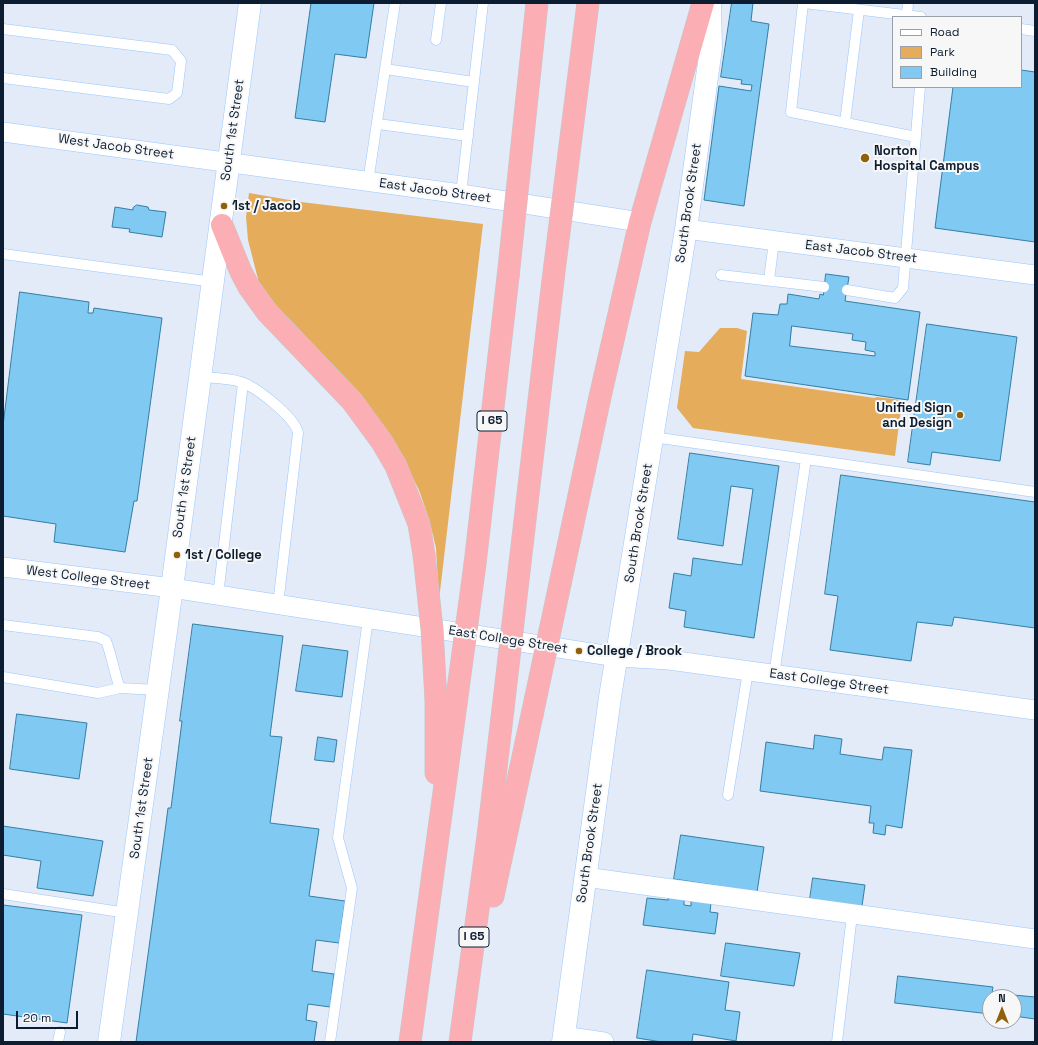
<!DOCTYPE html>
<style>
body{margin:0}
#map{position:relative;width:1038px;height:1045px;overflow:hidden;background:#e2ebf7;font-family:"Space Grotesk",sans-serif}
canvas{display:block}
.frame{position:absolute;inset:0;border:4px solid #0c1d32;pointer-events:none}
.legend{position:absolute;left:892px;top:16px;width:130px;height:72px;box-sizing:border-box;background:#f7f7f7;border:1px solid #99a0a8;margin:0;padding:5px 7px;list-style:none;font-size:12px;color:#0c1d32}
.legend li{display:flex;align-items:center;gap:8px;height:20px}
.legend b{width:20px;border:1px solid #99a0a8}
.north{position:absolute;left:982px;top:989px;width:40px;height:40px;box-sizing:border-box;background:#f7f7f7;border:1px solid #99a0a8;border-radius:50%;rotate:0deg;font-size:11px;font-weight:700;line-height:16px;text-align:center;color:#0c1d32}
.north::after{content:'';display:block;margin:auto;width:14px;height:18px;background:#90600b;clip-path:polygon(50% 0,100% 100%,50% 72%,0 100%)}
.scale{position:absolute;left:16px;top:1011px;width:62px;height:18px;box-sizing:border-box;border:2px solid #0c1d32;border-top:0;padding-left:5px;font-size:12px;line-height:14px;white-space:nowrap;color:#0c1d32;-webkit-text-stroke:3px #f7f7f7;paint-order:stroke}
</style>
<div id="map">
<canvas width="1038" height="1045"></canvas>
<div class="frame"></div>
<ul class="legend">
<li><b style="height:5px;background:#fff"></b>Road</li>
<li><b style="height:11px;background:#e4ac5b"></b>Park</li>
<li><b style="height:11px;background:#7fc9f2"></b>Building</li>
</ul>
<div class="north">N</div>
<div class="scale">20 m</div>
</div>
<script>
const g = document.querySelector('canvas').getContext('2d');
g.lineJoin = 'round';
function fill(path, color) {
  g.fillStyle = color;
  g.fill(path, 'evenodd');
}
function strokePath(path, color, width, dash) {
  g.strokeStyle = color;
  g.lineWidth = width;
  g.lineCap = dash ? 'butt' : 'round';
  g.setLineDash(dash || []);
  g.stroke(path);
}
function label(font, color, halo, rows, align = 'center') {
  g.font = font + ' "Space Grotesk",sans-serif';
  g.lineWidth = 4;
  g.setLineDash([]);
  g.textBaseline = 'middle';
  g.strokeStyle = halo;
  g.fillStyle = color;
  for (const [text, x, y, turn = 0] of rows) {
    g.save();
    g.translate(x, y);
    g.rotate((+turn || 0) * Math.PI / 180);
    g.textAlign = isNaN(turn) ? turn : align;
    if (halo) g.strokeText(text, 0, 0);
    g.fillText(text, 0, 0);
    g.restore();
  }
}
fill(new Path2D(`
 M249,193l52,9 182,22 -44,376 -3,-52 -7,-29 -10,-29 -14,-27 -117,-138 -29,-42 -11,-43 -2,-23z
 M720,328h17l10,3 -6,48 134,19 1,-1 26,3 -7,56 -202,-28 -16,-20 8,-57 14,1z`), '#e4ac5b');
const building = new Path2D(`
 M309,3h65l-8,55 -31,-4 -10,68 -30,-4 16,-115z
 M732,3h21l-2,18 18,3 -25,182 -40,-6 15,-114 32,5 1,-6 -11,-1 1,-4 -21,-3z
 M1021,70l14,2v170l-100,-14 18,-141h68z
 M137,205l11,2 1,3 17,2 -4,25 -33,-5 1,-3 -18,-2 3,-20 18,3v-2z
 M826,274l23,3 -4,24 75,11 -12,88 -163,-24 8,-63 25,2 2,-11h7l1,-10 31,5 1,-5 3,1zM792,326l61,8 -1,6 14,2 -1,8 10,2v4l-85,-10z
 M20,292l69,10 -1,11h5l1,-5 68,10 -25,183h-3l-9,51 -71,-10 2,-18 -53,-8v-90z
 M927,324l90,13 -17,124 -68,-9 -2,13 -22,-3z
 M690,453l89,13 -25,172 -70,-11 2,-16 -17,-3 5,-35 17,3 2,-18 49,7 11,-76 -22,-3 -8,60 -45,-7z
 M841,475l194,27v126l-81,-11 -2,9 -35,-4 -6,39 -81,-11 8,-54 -13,-2z
 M193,624l90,12 -13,100 12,1 -12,86 49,6 -10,67 36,5 -6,42 -23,-3 -4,31 22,3 -4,33 -22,-3 -2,16 11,2 -3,20h-178l29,-211 3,-23h3l11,-87h-2z
 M303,645l45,6 -6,46 -46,-6z
 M17,714l70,9 -8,56 -69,-10z
 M815,735l27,4 -2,15 42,6 2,-13 28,3 -10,78 -16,-3 -1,10 -12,-2 1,-10h-5l2,-17 -111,-15 6,-49 47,7z
 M318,737l19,3 -3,22 -19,-2z
 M3,826l100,15 -10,55 -56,-8 4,-27 -38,-6z
 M681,835l83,12 -7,45 -83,-13z
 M813,878l52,7 -3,21 -52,-7z
 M668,896l16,2v7l7,1v-6l20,3 -1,9 8,1 -3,21 -72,-9 4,-27 21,2z
 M3,905l79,10 -15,108 -64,-9z
 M726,943l74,10 -6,33 -73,-10z
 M647,970l82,12 -4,28 15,2 -4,29 -43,-7 -1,8h-30l-25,-4z
 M898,976l95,11 -1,6 43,4v22l-21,-3v-19h-24v17l-95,-11z`);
fill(building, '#7fc9f2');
strokePath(building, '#347ea4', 1);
const lane = new Path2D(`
 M803,3l-12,109 125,25
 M804,3l117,14
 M907,16l1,-13
 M3,29l169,21 9,11 -4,32 -8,6 -166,-21
 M1021,29l14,2
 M436,40l5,-37
 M385,69l89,13
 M845,122l14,-112
 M378,124l90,12
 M368,182l27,-179
 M461,194l22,-191
 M3,254l211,28
 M721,275l103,12
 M769,280l5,-39
 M847,290l48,8 8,-10 17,-201
 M200,377c13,1 28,1 41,5 15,5 54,35 57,51l-20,172
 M653,437l382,55
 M218,596l25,-213
 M3,625l95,12 8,4c6,15 8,32 14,47
 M774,675l32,-216
 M3,677l95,16 22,-5 38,2
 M728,795l20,-124
 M3,894l124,19
 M58,1042l2,-10
 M330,1042l22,-154 -14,-50 30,-219
 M837,1042l15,-127`);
const street = new Path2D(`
 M3,132l458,62 179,28
 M686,229l349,46
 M3,567l169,21 445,69 52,3 366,50
 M585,877l450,62
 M563,1036l41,6`);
const secondary = new Path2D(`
 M109,1042l63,-454 78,-585
 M563,1042l47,-345 76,-468 25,-181 -1,-45`);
const highway = new Path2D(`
 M222,225l19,47 8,15 18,25 85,89 30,41 14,24 23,58 5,31
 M520,563l33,-283
 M475,564l33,-287
 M563,570l37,-173 40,-175 63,-219
 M436,700v73
 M493,896l39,-181
 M410,1042l46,-338
 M460,1042l28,-206 15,-127`);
strokePath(lane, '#99c6ff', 11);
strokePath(street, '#99c6ff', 20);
strokePath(secondary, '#99c6ff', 23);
strokePath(highway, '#c5c9ce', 23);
strokePath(lane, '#fff', 10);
strokePath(street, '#fff', 19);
strokePath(secondary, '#fff', 22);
strokePath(highway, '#fbafb4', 22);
const highwayBridge = new Path2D(`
 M508,277l29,-274
 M553,280l35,-277
 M424,555l8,74 4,71
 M456,704l19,-140
 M503,709l17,-146
 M532,715l31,-145`);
strokePath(highwayBridge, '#c5c9ce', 23, []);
strokePath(highwayBridge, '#fbafb4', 22);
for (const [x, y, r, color] of [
 [865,158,5,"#90600b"],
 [224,206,4,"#90600b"],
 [960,415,4,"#90600b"],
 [177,555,4,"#90600b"],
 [579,651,4,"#90600b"]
]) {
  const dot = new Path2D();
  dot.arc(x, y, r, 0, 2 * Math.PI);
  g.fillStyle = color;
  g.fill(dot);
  strokePath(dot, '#f7f7f7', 1.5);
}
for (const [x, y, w] of [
 [492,421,30],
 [474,937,30]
]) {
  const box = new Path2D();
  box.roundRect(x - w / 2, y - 10, w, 20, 3);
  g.fillStyle = '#f7f7f7';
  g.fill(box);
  strokePath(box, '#0c1d32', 1);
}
label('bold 12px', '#0c1d32', null, [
 ["I 65",492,421],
 ["I 65",474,937]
]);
label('13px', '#0c1d32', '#f7f7f7', [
 ["South 1st Street",233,130,-82],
 ["West Jacob Street",116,147,8],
 ["East Jacob Street",435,191,8],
 ["South Brook Street",689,203,-82],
 ["East Jacob Street",861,252,7],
 ["South 1st Street",185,487,-82],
 ["South Brook Street",639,523,-81],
 ["West College Street",88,578,7],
 ["East College Street",508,640,9],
 ["East College Street",829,682,8],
 ["South 1st Street",142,808,-82],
 ["South Brook Street",590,843,-82]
]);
label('bold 13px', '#0c1d32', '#f7f7f7', [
 ["Norton",874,151],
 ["Hospital Campus",874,166],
 ["1st / Jacob",232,206],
 ["Unified Sign",952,408,"right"],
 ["and Design",952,423,"right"],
 ["1st / College",185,555],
 ["College / Brook",587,651]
], 'left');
</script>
